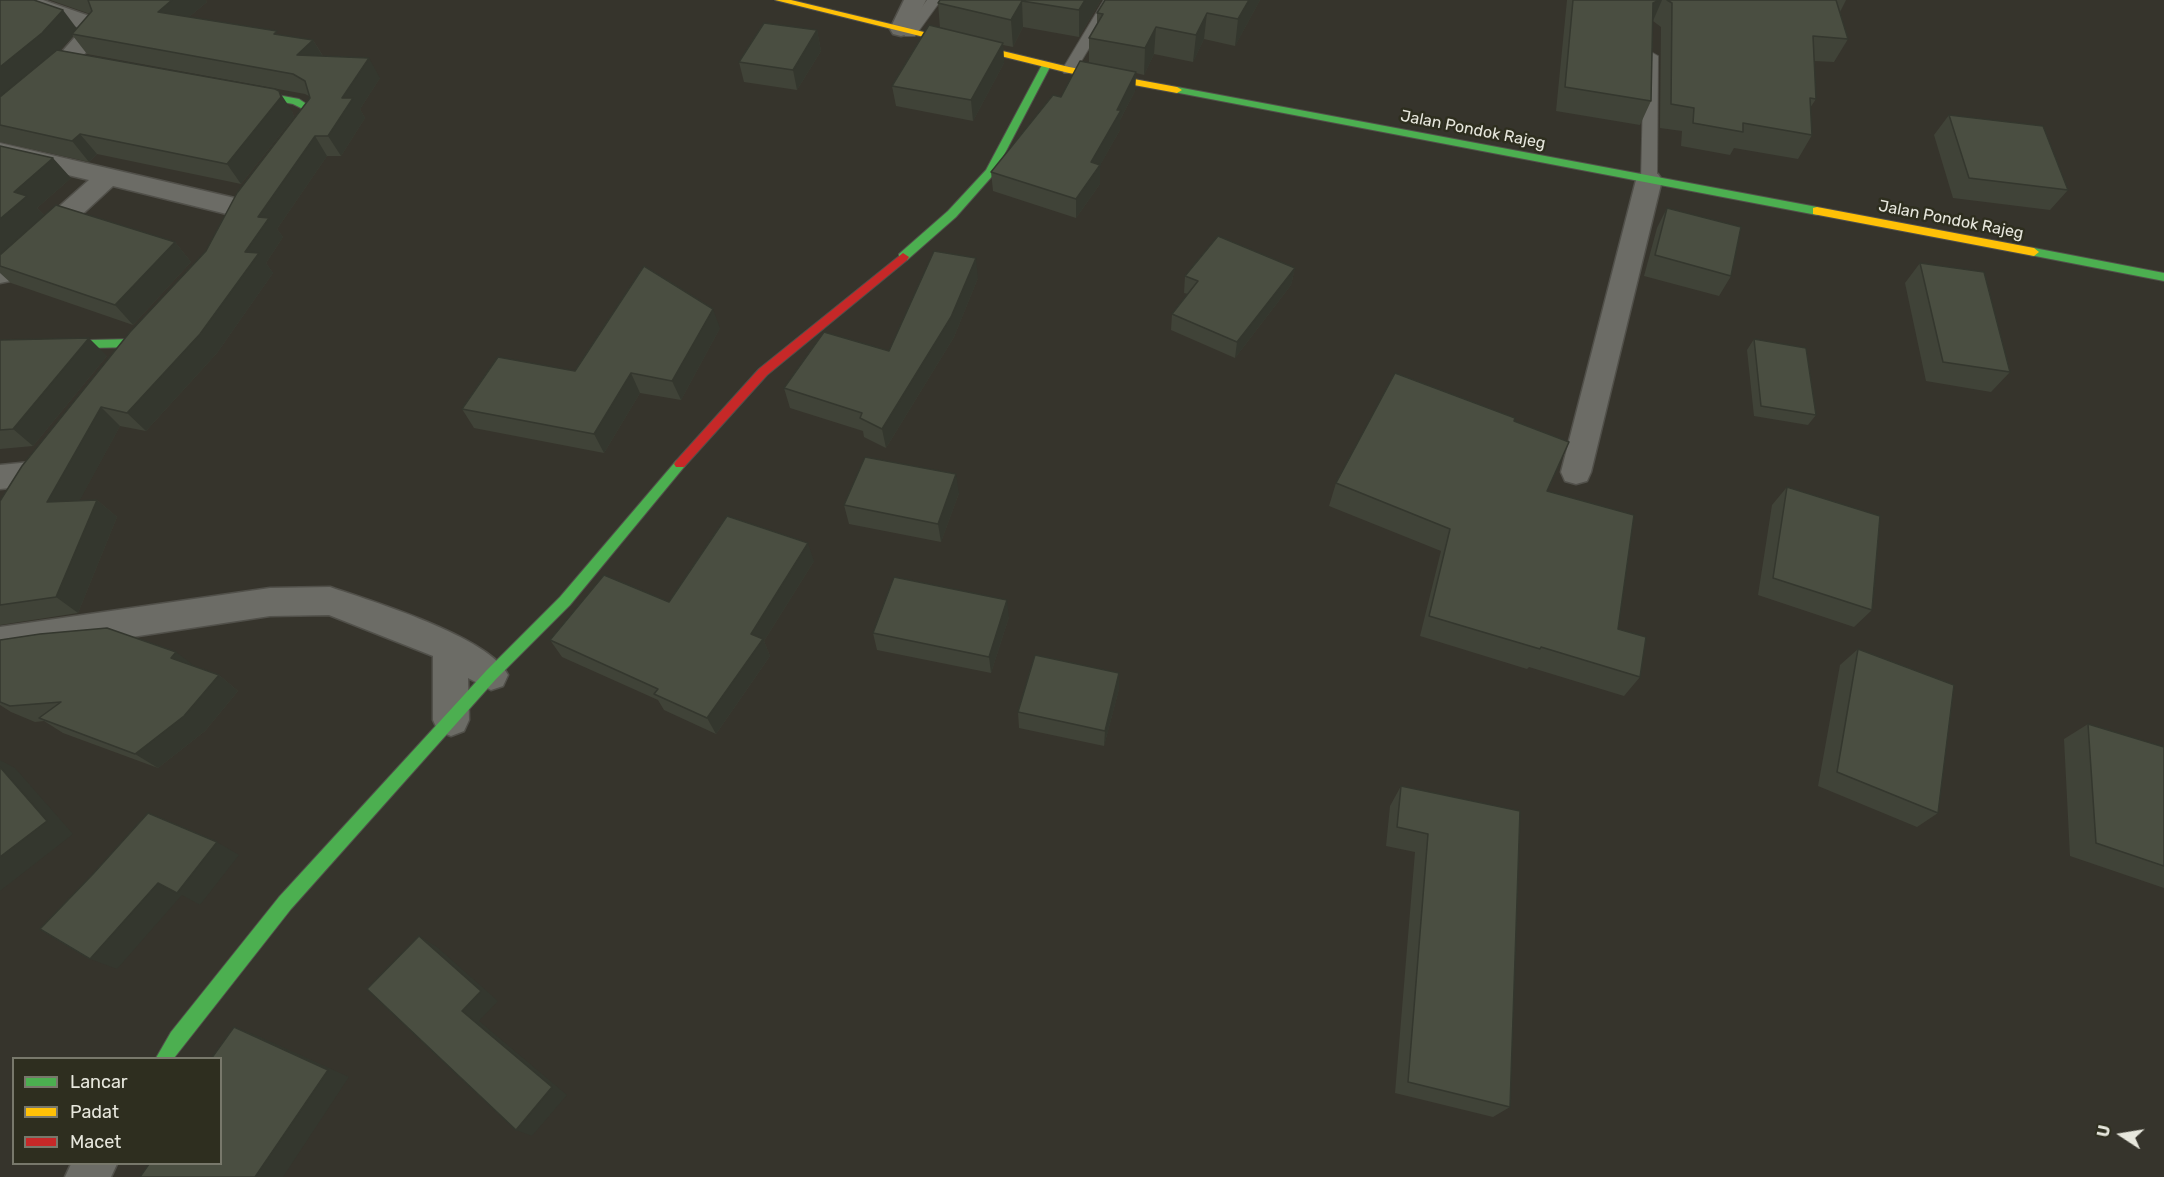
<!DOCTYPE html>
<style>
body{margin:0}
#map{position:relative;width:2164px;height:1177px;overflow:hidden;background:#36342c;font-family:Rubik,sans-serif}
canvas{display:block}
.legend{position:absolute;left:12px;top:1057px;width:210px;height:108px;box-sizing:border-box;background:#2e2e1f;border:2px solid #78786b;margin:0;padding:8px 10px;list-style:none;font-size:18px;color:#e7e7dd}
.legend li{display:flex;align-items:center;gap:12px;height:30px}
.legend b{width:30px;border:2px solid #78786b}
.north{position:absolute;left:2092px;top:1105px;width:60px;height:60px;-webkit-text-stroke:4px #2e2e1f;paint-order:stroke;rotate:282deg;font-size:16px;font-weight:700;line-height:24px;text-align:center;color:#e7e7dd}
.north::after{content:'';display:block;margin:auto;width:21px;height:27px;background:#e7e7dd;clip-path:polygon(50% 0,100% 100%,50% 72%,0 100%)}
</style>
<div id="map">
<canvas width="2164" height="1177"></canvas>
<ul class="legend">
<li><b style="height:8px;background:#4caf50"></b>Lancar</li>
<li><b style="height:8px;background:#ffc107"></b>Padat</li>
<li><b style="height:8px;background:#c62828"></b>Macet</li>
</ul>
<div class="north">U</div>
</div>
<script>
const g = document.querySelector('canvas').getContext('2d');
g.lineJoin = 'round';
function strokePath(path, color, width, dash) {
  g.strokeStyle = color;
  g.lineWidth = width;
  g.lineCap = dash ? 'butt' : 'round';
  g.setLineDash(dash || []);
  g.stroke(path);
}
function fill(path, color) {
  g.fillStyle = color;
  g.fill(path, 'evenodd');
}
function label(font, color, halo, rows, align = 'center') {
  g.font = font + ' Rubik,sans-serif';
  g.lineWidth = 5;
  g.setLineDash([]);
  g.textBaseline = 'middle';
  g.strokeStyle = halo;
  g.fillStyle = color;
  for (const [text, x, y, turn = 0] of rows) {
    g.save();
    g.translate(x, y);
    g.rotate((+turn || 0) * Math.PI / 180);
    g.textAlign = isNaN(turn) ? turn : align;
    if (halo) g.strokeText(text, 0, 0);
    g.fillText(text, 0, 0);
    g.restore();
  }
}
const lane = new Path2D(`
 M927,0h14l-26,36h-10l-2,-3z
 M1104,0h14l-44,73h-10l-2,-3z
 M1651,52l7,4 -1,124 -8,5 -8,-5 3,-124z`);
const street = new Path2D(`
 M11,0h32l58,20 4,10 -30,35 -66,56 -9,3v-20l59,-49 23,-26 -68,-24z
 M904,0h22l-17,34 -8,2 -8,-2 -3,-5z
 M0,143l239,56 9,3 4,6 -4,6 -9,3 -126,-31 -103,95 -10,2v-24l89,-79 -89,-21z
 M1649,172l9,2 4,6 -71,292 -4,9 -11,3 -11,-3 -4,-9 75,-292 4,-6z
 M31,462l11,3 4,9 -4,9 -11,3 -31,3v-24z
 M330,587c41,14 160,50 178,88l-5,11 -12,4 -23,-12 1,42 -5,11 -13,5 -13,-5 -5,-11v-64l-104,-41 -59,1 -270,41v-30l270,-39z
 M71,1164h46l-6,13h-46z`);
const fast = new Path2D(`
 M1043,63l8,2 -57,109 -38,43 -49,43h-8v-6l49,-43 38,-41z
 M1177,87l640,120 5,4 -5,4 -643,-123 -2,-2z
 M240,88l59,11 12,8 2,12 -19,25h-8l-1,-2 18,-23 -2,-11 -8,-4 -56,-11v-4z
 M2034,248l130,25v8l-134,-26v-6z
 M156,318l4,1v6l-20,21 -4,1 -136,3v-8l133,-3 19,-20z
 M680,459l6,5 -2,3 -114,138 -74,74 -205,230 -117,149h-18l15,-26 108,-135 207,-226 74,-74 116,-136z`);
const slow = new Path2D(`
 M775,0h16l278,67 108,20 5,3 -5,3 -108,-20z
 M1817,207l217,41 5,4 -5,4 -221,-42v-6z`);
const jam = new Path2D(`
 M903,253l6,4 -2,3 -140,115 -83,92h-8l-2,-3 2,-3 83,-92z`);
strokePath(lane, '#51504a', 2);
strokePath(street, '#51504a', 3);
strokePath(fast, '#51504a', 2);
strokePath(slow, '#51504a', 2);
strokePath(jam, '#51504a', 2);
fill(lane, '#6c6c66');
fill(street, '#6c6c66');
fill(fast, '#4caf50');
fill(slow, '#ffc107');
fill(jam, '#c62828');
fill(new Path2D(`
 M0,0l77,28 13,-14 -40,-14h156l1,2 -18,15 89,18 35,5 10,16 57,22 -20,31 5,9 -24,38h-14l-50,73 6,8 -17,26 7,10 -56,80 -71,78 -26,-5 -41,75 18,-1 20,17 -39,96 -78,12v-124l206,-250 104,-153 -1,-2 -4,-2 -218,-40 -14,-18 -13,14 232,61 2,6 -53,67 -144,-30 -8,8 -89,-20z
 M940,0h161l-22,37 -56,-10 -10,20 -10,-2 1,18 -31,58 -77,-15 -4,-20 48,-58 -2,-25z
 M1105,0h155l-25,46 -31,-7 -11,23 -39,-8 -10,21 -8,-2 -1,18 -15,29v10l-20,35v19l-24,34 -83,-27 -2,-19 70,-75 28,-34v-25l8,-14v-11z
 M1567,0h279l-6,12 8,27 -14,23 -20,-1 2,38 -6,9 2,27 -14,24 -64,-11 -4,7 -49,-9 1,-15 -22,-3 1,-101 -8,-6 -2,80 -11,24 -84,-14z
 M817,30l4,21 -24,39 -53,-8 -5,-20z
 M1949,115l119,75 -18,20 -97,-12 -19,-63z
 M0,146l71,32 -34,30 7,7 131,27 16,20 -58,63 -122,-42 -11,-10z
 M1667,208l64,68 -12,20 -75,-20 13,-48z
 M1920,263l90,109 -19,20 -65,-11 -21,-98z
 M1295,268l-4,17 -56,73 -64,-28 1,-16 16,-20 -4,-1 1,-17z
 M978,278l-24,59 -68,111 -22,-11 -1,-6 -73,-23 -6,-20 105,-37z
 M720,328l-39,72 -41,-7 -36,60 -130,-25 -12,-19 113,-38z
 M1754,339l62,76 -8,10 -54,-9 -7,-66z
 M0,340l107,16 -74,90 -33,3z
 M1514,421l33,70 71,138 22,48 -16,19 -95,-29 -2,2 -107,-33 21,-85 -112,-45 7,-23z
 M1787,487l85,123 -18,17 -96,-32 14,-90z
 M959,493l-18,49 -92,-18 -5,-19z
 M814,561l-50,80 6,15 -54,78 -52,-24 -6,-10 -96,-43 -12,-17 119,-38z
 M1009,617l-18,56 -114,-23 -4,-17z
 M0,640l196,27 23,8 19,16 -33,40 -47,37 -95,-35 -19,-12 -9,1 -24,-10 -11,-7z
 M1858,649l80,164 -21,14 -99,-41 22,-121z
 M1119,689l-15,57 -85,-18 -1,-16z
 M2088,724l76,23v141l-94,-32 -6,-117z
 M1401,786l119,25 -10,296 -17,10 -98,-24 20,-241 -29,-6 4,-40z`), '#404338');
fill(new Path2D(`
 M172,0h34l1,2 -36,30 -13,-20z
 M1085,0h16l-22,37v-27z
 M1249,0h11l-25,46 3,-27z
 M1659,0h3l-9,21 -10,6 10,-24z
 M1022,1l1,26 -10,20 -2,-27z
 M63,10l15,20 -6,4 1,2 -16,17 -57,48v-34z
 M1207,13l-3,26 -11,23 3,-27z
 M1156,27l-2,27 -10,21 1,-27z
 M817,30l4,21 -24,39 -4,-20z
 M313,40l12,20 -28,-5z
 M1003,43l1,20 -31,58 -2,-21z
 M369,58l11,20 -20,31 5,9 -24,38 -13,-20 14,-38z
 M1136,72l-1,19 -15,29v10l-21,37 1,-2v19l-24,34v-19l15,-37z
 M279,91l13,20 2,6 -53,67 -14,-20z
 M80,134l17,20 -8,8 -17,-21z
 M315,136l12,20 -50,73 6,8 -17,26 7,10 -56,80 -71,78 -19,-18 118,-161 13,-35z
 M53,158l18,20 -34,30 8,8 -45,40v-37l14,-27z
 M175,242l16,20 -58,63 -18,-20z
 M976,258l2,20 -24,59 -68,111 -4,-19z
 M1295,268l-4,17 -56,73 2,-16z
 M713,309l7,19 -39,72 -9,-19z
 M89,338l18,18 -74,90 -20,-17z
 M631,373l9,20 -36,60 -10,-19z
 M101,407l19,19 -51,94 -22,-18z
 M956,474l3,19 -18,49 -3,-18z
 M97,500l20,17 -39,96 -22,-16z
 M808,543l6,18 -50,80 6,15 -54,78 -9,-16 44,-84z
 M1007,600l2,17 -18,56 -2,-16z
 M176,652l21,16 -26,-10z
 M1119,673v16l-15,57 1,-15z
 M219,675l19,16 -33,40 -47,37 -23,-14z
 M0,760l15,8 58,66 -73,57z
 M217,842l22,13 -39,50 -18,-10 -65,74 -27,-10 68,-76z
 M419,936l18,11 61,54 -19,20 88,74 -35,41 -16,-6 -54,-119z
 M234,1027l24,9 91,41 -66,100h-28z`), '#34372e');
const building = new Path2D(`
 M0,0h34l29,10 -21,23 -42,34z
 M88,0h84l-14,12 119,19 -3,3 39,6 -16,15 72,3 -27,40h11l-25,38h-13l-57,81 11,1 -24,34 14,1 -59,81 -73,79 -26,-6 -54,95 50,-2 -41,97 -56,8v-104l22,-35 108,-134 76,-81 31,-58 73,-95 -5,-17 -12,-7 -221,-40 20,-23z
 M940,0h145l-6,10 -57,-9 -11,19 -73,-17z
 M1105,0h144l-11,19 -31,-6 -11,22 -40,-8 -11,21 -56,-10 14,-24 -6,-1z
 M1573,0h86l-6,3 -2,98 -86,-14z
 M1667,0h169l12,39 -35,-3 3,63 -6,-1 2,37 -69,-12v9l-50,-9 1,-15 -23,-4 1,-101z
 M764,23l53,7 -24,40 -54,-8z
 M929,25l74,18 -32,57 -79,-14z
 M57,50l218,39 4,2 2,6 -54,67 -147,-30 -8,7 -72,-16v-28z
 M1080,61l56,11 -19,38h4l-30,52 9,3 -24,34 -85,-27 62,-77 8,2z
 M1949,115l94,11 25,64 -99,-12z
 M0,146l53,12 -39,34 13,4 -27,23z
 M56,205l119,37 -60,63 -115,-39v-11z
 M1667,208l74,19 -10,49 -76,-21z
 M1218,236l77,32 -58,74 -65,-28 26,-33 -13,-5z
 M934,251l42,7 -25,59 -69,112 -22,-11 2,-5 -78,-25 40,-56 65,19z
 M1920,263l64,9 26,100 -67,-10z
 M644,266l69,43 -41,72 -41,-8 -37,61 -132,-25 36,-52 77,14z
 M89,338l-76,91 -13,1v-90z
 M1754,339l52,9 10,67 -55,-9z
 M1395,373l120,45 -1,3 55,21 -22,49 87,24 -16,114 28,8 -6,40 -99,-30 -1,2 -111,-33 21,-87 -114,-46z
 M865,457l91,17 -18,50 -94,-19z
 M1787,487l93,29 -8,94 -99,-32z
 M727,516l81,27 -57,91 12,5 -56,79 -53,-24 4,-5 -108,-49 54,-65 65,27z
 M894,577l113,23 -18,57 -116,-24z
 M107,628l69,24 -5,6 48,17 -35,41 -49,38 -96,-36 22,-16 -51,4 -10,-4v-62l40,-6z
 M1858,649l96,36 -16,128 -101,-41z
 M1035,655l84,18 -14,58 -87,-19z
 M2088,724l76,23v119l-68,-23z
 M0,767l47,54 -47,36z
 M1401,786l119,25 -10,296 -102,-25 20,-248 -31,-7z
 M148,813l69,29 -40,51 -19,-10 -68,76 -50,-30 53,-55z
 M419,936l62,55 -19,20 90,76 -36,43 -149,-141z
 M234,1027l94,43 -73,107h-115l9,-13h71v-105h-9z`);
fill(building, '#4a4e41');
strokePath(building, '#34372e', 1.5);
label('16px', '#e7e7dd', '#2e2e1f', [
 ["Jalan Pondok Rajeg",1473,130,11],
 ["Jalan Pondok Rajeg",1951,220,11]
]);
</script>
